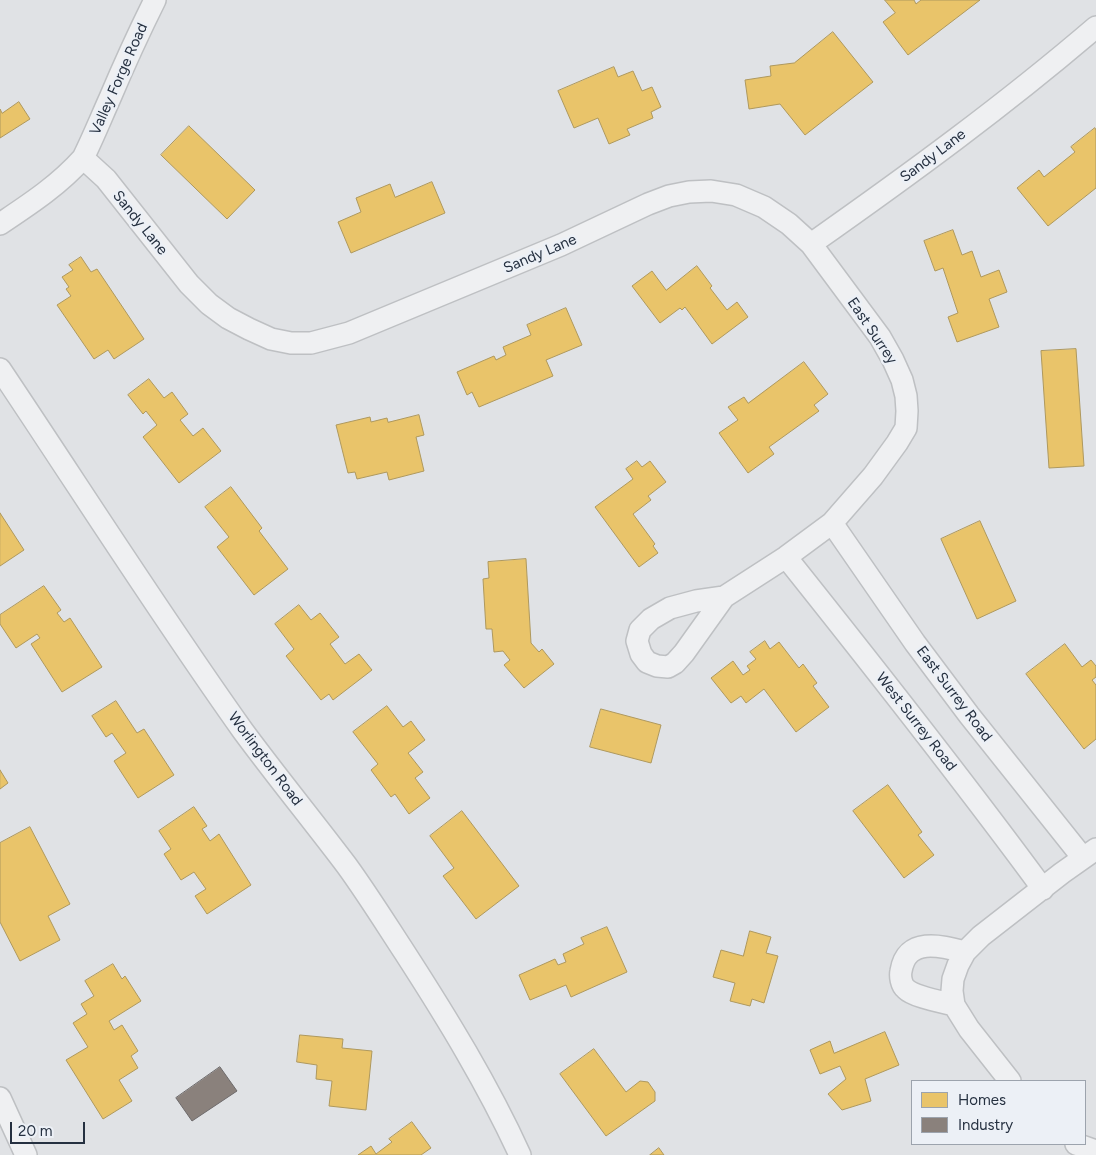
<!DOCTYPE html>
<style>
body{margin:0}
#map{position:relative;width:1096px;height:1155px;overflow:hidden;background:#e0e2e5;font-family:Figtree,sans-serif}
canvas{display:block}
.legend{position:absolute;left:911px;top:1080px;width:175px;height:65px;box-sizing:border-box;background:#ecf0f6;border:1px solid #9ca3ad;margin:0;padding:6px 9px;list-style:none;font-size:15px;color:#253040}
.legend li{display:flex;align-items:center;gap:10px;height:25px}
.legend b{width:25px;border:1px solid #9ca3ad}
.scale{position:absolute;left:10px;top:1122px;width:75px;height:22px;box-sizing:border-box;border:2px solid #253040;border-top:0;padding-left:6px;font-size:15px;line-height:18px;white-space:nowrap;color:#253040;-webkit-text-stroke:4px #ecf0f6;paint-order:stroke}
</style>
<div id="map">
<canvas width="1096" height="1155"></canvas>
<ul class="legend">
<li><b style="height:14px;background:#e9c46a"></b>Homes</li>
<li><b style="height:14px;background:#8a817c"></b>Industry</li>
</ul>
<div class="scale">20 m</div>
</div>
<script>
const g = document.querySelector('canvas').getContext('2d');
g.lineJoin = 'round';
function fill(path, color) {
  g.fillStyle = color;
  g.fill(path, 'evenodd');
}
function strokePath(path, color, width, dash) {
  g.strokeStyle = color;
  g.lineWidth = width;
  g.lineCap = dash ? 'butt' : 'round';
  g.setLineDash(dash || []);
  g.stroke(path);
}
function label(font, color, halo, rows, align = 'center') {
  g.font = font + ' Figtree,sans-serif';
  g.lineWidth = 5;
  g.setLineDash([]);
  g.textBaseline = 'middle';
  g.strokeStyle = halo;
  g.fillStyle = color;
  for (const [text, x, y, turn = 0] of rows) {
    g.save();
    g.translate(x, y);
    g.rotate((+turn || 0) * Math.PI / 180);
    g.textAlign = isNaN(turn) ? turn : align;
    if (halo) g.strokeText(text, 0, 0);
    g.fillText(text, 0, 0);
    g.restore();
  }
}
const homes = new Path2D(`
 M885,0h29l2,4 5,-4h59l-72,55 -25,-33 12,-9z
 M833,32l40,50 -68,53 -25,-31 -31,5 -4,-29 26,-4 -1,-10 24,-3z
 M614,67l4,10 15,-6 9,20 10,-4 9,20 -10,5 2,6 -26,11 3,6 -21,9 -11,-26 -24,10 -16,-37z
 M19,102l11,17 -30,19v-29l2,4z
 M189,126l66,64 -28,29 -66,-64z
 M1095,128l1,2v58l-48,38 -31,-38 22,-18 5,7 31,-25 -4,-5z
 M432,182l13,31 -94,40 -13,-31 23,-10 -5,-14 34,-14 5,13z
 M953,230l9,25 10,-4 9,26 18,-7 8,22 -18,7 10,28 -42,15 -9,-25 10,-4 -15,-45 -8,3 -11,-30z
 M81,257l10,15 6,-3 47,70 -30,20 -6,-9 -14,9 -37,-54 14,-9 -5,-7 3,-2 -7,-10 11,-7 -4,-5z
 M697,266l15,20 -2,2 17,22 10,-8 11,15 -36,27 -27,-37 -3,3 -2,-2 -20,15 -28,-37 20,-15 14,19z
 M566,308l16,37 -36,15 7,16 -74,31 -7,-15 -5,3 -10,-23 37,-16 2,4 10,-5 -3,-8 28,-12 -4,-10z
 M1076,349l8,117 -35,2 -8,-117z
 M804,362l24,32 -14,11 5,6 -50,36 5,7 -26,19 -29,-40 19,-13 -10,-13 16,-10 4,6z
 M149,379l15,19 8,-6 16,22 -8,6 13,16 10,-8 18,23 -42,32 -36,-46 14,-12 -11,-14 -3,3 -15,-19z
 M419,415l5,20 -8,2 8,34 -35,9 -2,-8 -30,7 -2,-7 -7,1 -12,-48 34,-8 1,5 16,-4 1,4z
 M637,461l5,6 8,-6 16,21 -18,14 3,4 -18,14 22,30 -2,2 5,7 -19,14 -44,-60 38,-28 -7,-10z
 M231,487l31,41 -3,3 29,38 -34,26 -37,-48 12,-10 -24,-30z
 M0,513l24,37 -24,16z
 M980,521l36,80 -39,18 -36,-80z
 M526,559l5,84 8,9 3,-3 12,15 -30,24 -20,-23 6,-5 -7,-9 -9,1 -2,-23h-6l-3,-50 6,-1 -1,-16z
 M44,586l17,24 -4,3 7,9 6,-4 32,49 -40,25 -31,-48 9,-6 -3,-4 -21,14 -16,-24v-9z
 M299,605l12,15 9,-7 19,24 -9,7 15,20 14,-10 13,16 -39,30 -4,-6 -8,6 -35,-44 8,-7 -19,-25z
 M765,641l5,8 9,-7 20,26 4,-4 14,19 -4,3 16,21 -33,25 -32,-43 -18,14 -5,-7 -10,7 -20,-25 22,-17 10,14 7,-5 -3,-4 9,-7 -6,-7z
 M1065,644l17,23 9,-7 5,6v11l-4,3 4,5v54l-12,10 -58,-75z
 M116,701l21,32 7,-4 30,46 -36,23 -24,-37 12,-8 -14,-20 -6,4 -14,-21z
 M387,706l16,21 8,-6 14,19 -17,13 15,19 -8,6 15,20 -21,16 -14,-20 -4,3 -20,-27 7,-6 -25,-32z
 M601,709l60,16 -10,38 -61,-16z
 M0,770l8,13 -8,6z
 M888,785l34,47 -4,3 16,20 -30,23 -51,-67z
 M194,807l13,19 -5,3 8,12 9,-7 32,51 -44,29 -12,-18 11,-7 -12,-17 -13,8 -17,-26 7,-5 -12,-18z
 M462,811l57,75 -43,33 -33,-43 11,-8 -24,-32z
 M30,827l40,77 -22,12 12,24 -40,21 -20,-39v-79z
 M607,927l20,45 -56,25 -5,-12 -36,15 -11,-25 36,-16 3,6 8,-3 -3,-8 21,-10 -3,-6z
 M750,931l21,6 -5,16 12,3 -14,47 -12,-4 -2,7 -20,-5 5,-18 -22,-6 8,-27 22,6z
 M113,964l9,15 3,-3 16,25 -32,20 5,9 8,-5 16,26 -7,5 7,12 -19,12 13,21 -29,18 -37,-59 22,-13 -15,-24 14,-9 -6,-10 13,-8 -9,-15z
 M885,1032l14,33 -34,14 6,22 -29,9 -14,-16 18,-15 -6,-13 -20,8 -10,-24 20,-9 4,12z
 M300,1035l43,4 -1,9 30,3 -6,59 -37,-4 3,-25 -16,-2 1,-14 -20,-3z
 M594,1049l32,43 14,-11 8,1 7,10v9l-49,35 -46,-62z
 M412,1122l19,26 -10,7h-63l13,-9 5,8 16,-12 -3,-3z
 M659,1148l5,7h-14z`);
fill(homes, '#e9c46a');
strokePath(homes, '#ae985d', 1);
const industry = new Path2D(`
 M220,1067l17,24 -45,30 -16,-23z`);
fill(industry, '#8a817c');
strokePath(industry, '#6c696a', 1);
const street = new Path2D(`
 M83,158c10,-20 18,-40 27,-60 14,-33 29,-66 45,-98
 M0,224c30,-20 59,-39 83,-66l23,21 83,105 20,20 19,14 21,11 22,10 20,4h20l38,-10 212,-88 87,-41 21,-8 20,-4 22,-1 25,4 28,12 25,17 22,20c98,-69 194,-139 285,-217
 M0,369c81,121 159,244 243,362 34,46 70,90 104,135 21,29 39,58 58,87 42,65 83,132 115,202
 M832,523l83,120 54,72 114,143
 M786,557c87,109 174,219 257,332
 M724,597l-40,56 -9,10 -7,4 -11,-1 -10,-4 -6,-8 -4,-13 3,-11 11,-11 19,-11 26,-7 28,-4 62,-40 46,-34 41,-47 24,-33 9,-15 1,-17 -1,-15 -4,-16 -9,-20 -13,-23 -69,-93
 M954,1005c-11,-3 -40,-8 -48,-16 -5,-4 -6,-13 -5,-18 6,-35 41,-25 64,-19
 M1010,1081l-41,-52 -15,-24 -2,-14 1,-12 5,-14 7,-13 16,-16 81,-63 34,-24
 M0,1098l26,57
 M1076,1144l20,7`);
strokePath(street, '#bec0c3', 24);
strokePath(street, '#eff0f2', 21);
label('15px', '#253040', '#ecf0f6', [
 ["Valley Forge Road",119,79,-66],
 ["Sandy Lane",933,156,-37],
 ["Sandy Lane",140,223,51],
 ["Sandy Lane",540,254,-23],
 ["East Surrey",872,331,56],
 ["East Surrey Road",954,694,53],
 ["West Surrey Road",916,722,52],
 ["Worlington Road",265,759,53]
]);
</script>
